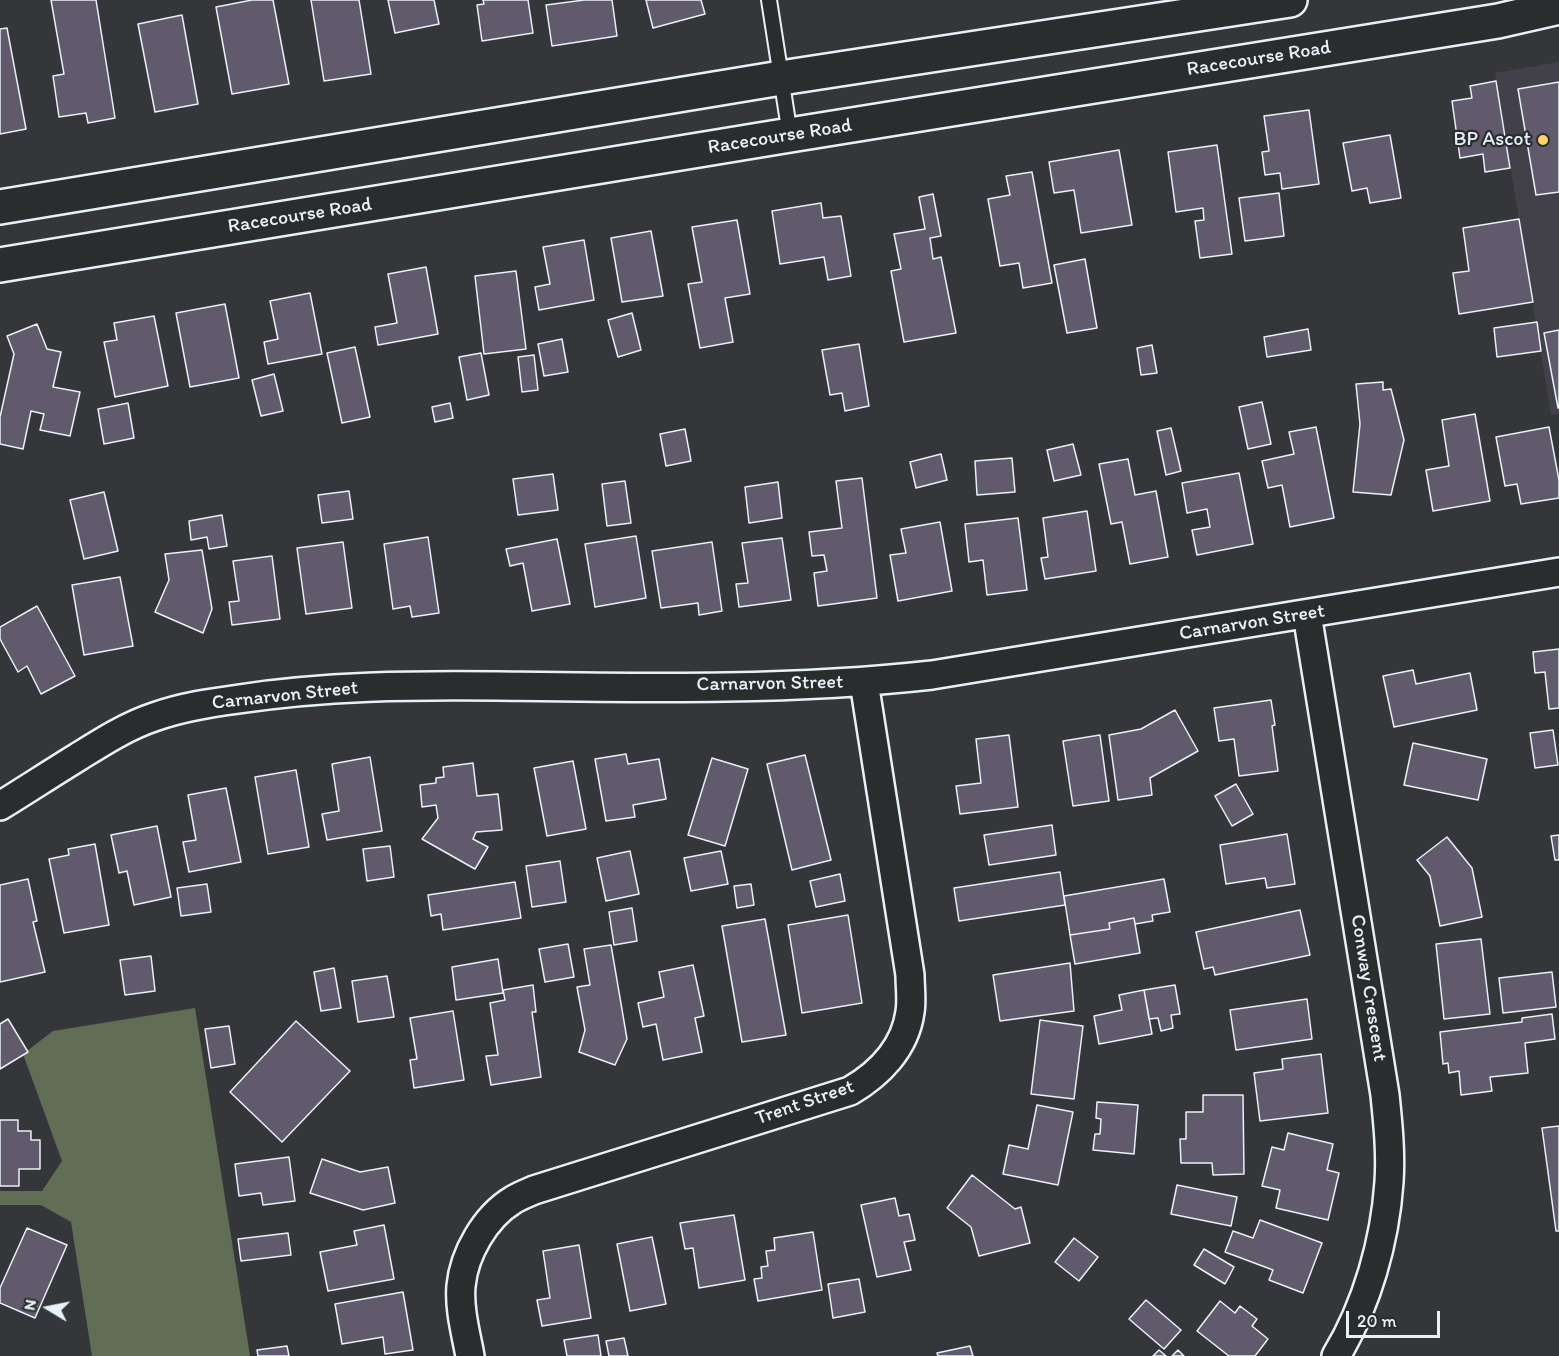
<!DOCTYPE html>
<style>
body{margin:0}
#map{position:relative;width:1559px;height:1356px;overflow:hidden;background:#35363a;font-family:Itim,sans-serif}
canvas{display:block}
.north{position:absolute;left:18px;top:1278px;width:60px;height:60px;-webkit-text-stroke:4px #2a2d2e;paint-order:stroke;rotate:280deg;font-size:16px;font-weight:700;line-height:24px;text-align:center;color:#e8f1f8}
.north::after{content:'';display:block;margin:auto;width:21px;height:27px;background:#e8f1f8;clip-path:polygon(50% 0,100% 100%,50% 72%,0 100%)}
.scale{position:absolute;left:1346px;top:1311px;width:94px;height:27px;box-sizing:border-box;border:3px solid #e8f1f8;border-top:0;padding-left:8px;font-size:18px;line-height:21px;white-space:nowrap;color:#e8f1f8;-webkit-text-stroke:4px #2a2d2e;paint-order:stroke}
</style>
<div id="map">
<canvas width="1559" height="1356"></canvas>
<div class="north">N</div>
<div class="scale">20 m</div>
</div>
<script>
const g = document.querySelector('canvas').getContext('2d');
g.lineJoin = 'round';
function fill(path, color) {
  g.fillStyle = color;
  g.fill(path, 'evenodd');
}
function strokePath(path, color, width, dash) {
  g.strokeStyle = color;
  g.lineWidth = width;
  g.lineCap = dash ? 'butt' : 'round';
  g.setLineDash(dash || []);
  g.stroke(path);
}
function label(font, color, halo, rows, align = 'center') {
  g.font = font + ' Itim,sans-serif';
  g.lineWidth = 4.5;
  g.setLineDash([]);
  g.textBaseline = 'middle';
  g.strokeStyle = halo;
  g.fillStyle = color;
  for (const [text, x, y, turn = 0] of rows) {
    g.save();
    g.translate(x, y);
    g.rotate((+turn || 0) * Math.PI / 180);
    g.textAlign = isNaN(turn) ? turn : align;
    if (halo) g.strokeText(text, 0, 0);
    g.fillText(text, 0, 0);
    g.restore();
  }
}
fill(new Path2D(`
 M1559,62v352l-8,1 -56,-342z`), '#424149');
fill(new Path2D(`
 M195,1008l55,348h-158l-21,-134 -30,-17h-41v-14h42l20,-30 -39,-107 30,-23z`), '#616d54');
const building = new Path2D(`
 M51,0h45l19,118 -27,5 -2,-10 -27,4 -6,-41 11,-2z
 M252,0h21l16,84 -57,10 -16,-87z
 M311,0h48l12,74 -47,7z
 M388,0h46l5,24 -44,9z
 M483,0h45l5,33 -51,8 -5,-36 7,-1z
 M584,0h28l5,36 -65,10 -6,-41z
 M646,0h55l4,14 -52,14z
 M182,15l16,89 -43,8 -17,-88z
 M7,28l19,101 -26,5v-105z
 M1496,81l14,87 -25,4 -2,-18 -23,4 -8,-57 20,-3 -2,-12z
 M1559,82v110l-23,3 -18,-106z
 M1309,110l10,74 -37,5 -2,-16 -15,2 -3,-23 7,-1 -5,-35z
 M1390,135l11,63 -31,5 -3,-15 -15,3 -9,-48z
 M1217,145l15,109 -32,4 -5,-37 9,-1 -1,-12 -27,4 -8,-60z
 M1119,150l13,75 -51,8 -7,-43 -20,3 -5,-31z
 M1032,172l20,111 -29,5 -4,-25 -19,3 -12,-67 22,-4 -4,-19z
 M1279,193l5,43 -39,5 -6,-43z
 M933,194l8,42 -11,2 3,21 8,-2 15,76 -52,9 -13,-71 10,-2 -7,-35 31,-5 -6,-32z
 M821,203l2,15 18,-2 10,60 -23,4 -4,-23 -44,7 -8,-53z
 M1519,219l14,83 -74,12 -6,-41 16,-2 -6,-43z
 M737,220l13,74 -25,4 8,44 -33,6 -12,-64 14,-2 -10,-55z
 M651,231l12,65 -41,6 -11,-64z
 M584,240l10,60 -55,10 -4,-23 15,-3 -7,-37z
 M1085,259l12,69 -30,5 -13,-68z
 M426,267l12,67 -60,11 -3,-18 22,-4 -9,-49z
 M516,271l10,78 -42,5 -9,-78z
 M310,293l12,61 -54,10 -4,-22 14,-3 -8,-38z
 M225,304l14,74 -49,9 -14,-74z
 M632,313l9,37 -23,7 -10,-37z
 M154,316l14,70 -53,11 -11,-55 13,-2 -3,-17z
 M1537,322l4,29 -44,6 -3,-29z
 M37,324l10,25 14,3 -8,35 27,5 -10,44 -30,-6 4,-16 -13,-3 -8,38 -23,-5v-27l14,-63 -7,-18z
 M1308,329l3,21 -44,7 -3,-20z
 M1559,330v78h-1l-14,-75z
 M562,339l6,33 -24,4 -6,-32z
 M859,344l10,62 -24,5 -3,-18 -12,2 -8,-45z
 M1152,345l5,28 -16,2 -4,-27z
 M355,347l15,70 -28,6 -15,-70z
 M481,353l8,42 -22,5 -8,-43z
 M534,355l4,35 -16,2 -4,-35z
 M274,374l9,37 -22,5 -9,-36z
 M1383,382v8l8,-1 13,51 -13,55 -38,-3 7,-68 -4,-40z
 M1262,402l9,42 -23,5 -9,-42z
 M128,403l6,35 -30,6 -6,-35z
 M450,403l3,15 -18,4 -3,-15z
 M1475,414l15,87 -57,10 -7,-41 23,-4 -7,-46z
 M1316,427l18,91 -44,9 -8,-42 -14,3 -6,-27 32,-7 -5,-22z
 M1549,427l10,53v18l-38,6 -4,-20 -12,2 -9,-49z
 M1171,428l10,43 -15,4 -9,-44z
 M685,429l6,32 -25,5 -6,-32z
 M1073,444l8,31 -27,6 -7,-31z
 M941,454l6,26 -31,8 -6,-26z
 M1012,458l3,34 -38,3 -2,-34z
 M1128,459l7,36 21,-4 12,66 -38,7 -8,-42 -11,2 -12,-60z
 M1239,473l14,71 -56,11 -5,-25 18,-3 -3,-18 -20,4 -5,-30z
 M553,474l5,36 -40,5 -5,-36z
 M862,478l15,120 -59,8 -4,-33 13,-2 -3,-16 -12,1 -3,-24 33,-4 -6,-47z
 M625,481l6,42 -24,3 -5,-42z
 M778,482l4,36 -33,5 -4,-36z
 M349,491l4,28 -31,4 -4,-28z
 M104,492l14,59 -34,8 -14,-59z
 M1087,511l9,60 -51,8 -4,-21 7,-1 -5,-39z
 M222,515l5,31 -18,3 -2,-12 -16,3 -2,-19z
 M1018,518l9,72 -40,5 -4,-35 -14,2 -4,-38z
 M940,522l12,69 -54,10 -8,-46 16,-2 -5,-24z
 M636,536l10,62 -51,9 -10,-63z
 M428,537l11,76 -27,4 -2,-11 -17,3 -9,-65z
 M782,538l9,62 -52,7 -3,-23 12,-1 -6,-40z
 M557,539l13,65 -38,7 -9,-48 -13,3 -4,-17z
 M343,542l9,66 -46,6 -9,-66z
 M712,542l10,69 -23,4 -1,-12 -37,5 -9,-57z
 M202,550l10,59 -9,24 -48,-21 14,-32 -4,-26z
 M272,556l8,63 -48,6 -3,-23 10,-1 -6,-40z
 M120,577l13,69 -49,9 -12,-70z
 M37,606l38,70 -34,18 -14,-28 -9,6 -18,-33v-12z
 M1559,649v59l-10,1 -4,-37 -10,1 -2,-21z
 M1413,670l3,14 54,-11 7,37 -83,17 -11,-51z
 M1271,700l4,25 -3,1 6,45 -39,5 -5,-37 -15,2 -5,-33z
 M1175,710l23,41 -48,27 2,17 -34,5 -9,-65 32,-6z
 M1553,730l5,35 -23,3 -5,-35z
 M1009,735l9,72 -58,7 -4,-28 25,-3 -5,-44z
 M1100,735l9,66 -36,5 -10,-65z
 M1413,743l74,16 -9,41 -74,-15z
 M626,754l2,10 31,-5 7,40 -33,6 2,12 -29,4 -11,-62z
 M805,755l26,105 -39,10 -25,-106z
 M370,757l12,74 -55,9 -5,-26 17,-3 -7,-47z
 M712,758l36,11 -23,77 -37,-11z
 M573,761l13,68 -39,7 -13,-68z
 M473,763l4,33 21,-2 4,36 -26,2 -3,7 15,8 -13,22 -53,-30 16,-21 -2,-13 -14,2 -2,-22 16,-2v-5l8,-1 -1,-10z
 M296,770l13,77 -41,7 -13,-77z
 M1236,784l17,30 -21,12 -17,-30z
 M226,788l15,74 -52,10 -6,-30 13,-2 -8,-45z
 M1052,825l4,30 -67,10 -5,-30z
 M157,826l14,71 -37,8 -7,-34 -8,2 -8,-38z
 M1287,834l8,50 -28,4 -2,-10 -39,6 -6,-39z
 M1559,835v25h-4l-4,-24z
 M1447,837l25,31 10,49 -42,9 -10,-50 -13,-16z
 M95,844l14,81 -45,8 -15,-74 20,-4 -1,-6z
 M390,846l4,31 -27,4 -4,-32z
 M630,851l9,43 -33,7 -9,-43z
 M721,851l7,33 -37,7 -7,-33z
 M560,861l6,41 -34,5 -6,-41z
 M1060,872l5,33 -106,16 -5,-33z
 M840,874l5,27 -29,6 -6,-26z
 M28,879l9,42 -4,1 12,50 -45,10v-97z
 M1164,879l6,33 -18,3 1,6 -18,3 -1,-6 -25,5 1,6 -40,6 -6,-39z
 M515,882l6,36 -78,12 -2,-16 -10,2 -3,-21z
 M207,884l4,28 -30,4 -4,-28z
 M751,884l3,21 -17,3 -3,-22z
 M632,908l5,33 -23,4 -5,-33z
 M1300,910l10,45 -95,20 -2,-8 -9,2 -8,-37z
 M848,915l14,88 -60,10 -14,-88z
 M1134,918l6,35 -65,11 -5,-29 40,-6 -1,-6z
 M765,919l21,116 -44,7 -20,-116z
 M1481,939l9,75 -46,5 -8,-75z
 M568,944l6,33 -29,5 -6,-33z
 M611,945l16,94 -12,26 -36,-13 6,-22 -8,-43 13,-2 -6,-36z
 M151,956l4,35 -30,4 -5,-35z
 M498,959l5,34 -47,7 -4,-33z
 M1070,963l4,48 -74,10 -7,-46z
 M693,965l11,51 -9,2 7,34 -39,8 -7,-36 -13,3 -5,-24 26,-6 -5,-25z
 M334,968l7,40 -20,3 -7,-39z
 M1552,972l4,35 -53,6 -4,-35z
 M387,976l7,41 -36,5 -6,-41z
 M533,985l3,27h-4l9,65 -50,8 -5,-29 12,-1 -8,-52 15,-3 -2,-10z
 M1175,985l5,29 -9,1 2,13 -12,3 -3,-13 -9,1 -5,-29z
 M1144,990l8,44 -53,10 -5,-28 28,-6 -3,-15z
 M1307,999l5,40 -76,11 -6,-40z
 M453,1011l11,69 -50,8 -4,-28 7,-1 -7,-41z
 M1552,1014l3,25 -30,4 3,30 -38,4 2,14 -31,4 -2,-24 -10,2 -1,-10 -5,1 -3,-32 82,-10v-4z
 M8,1019l20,33 -28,17v-45z
 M1040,1020l43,6 -9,73 -43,-5z
 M296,1021l54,50 -68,71 -52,-50z
 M229,1026l6,38 -24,4 -6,-39z
 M1321,1054l7,59 -68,8 -6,-48 29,-4 -1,-10z
 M1203,1095h40l1,79 -31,1 -1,-12h-31l-1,-24h6v-27h17z
 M1097,1102l41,3 -4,49 -41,-4 2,-16h5l1,-15 -5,-1z
 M1037,1105l36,7 -15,73 -55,-11 6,-29 19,4z
 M0,1120h18v11h13v9h9v29h-21v17h-19z
 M1559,1126v105h-3l-14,-103z
 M1288,1133l45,11 -6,26 12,3 -11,47 -52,-12 4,-18 -18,-4 10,-39 12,3z
 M289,1157l6,44 -32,4 -2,-12 -22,3 -4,-32z
 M322,1159l38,13 28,-5 7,36 -32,7 -53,-17z
 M972,1175l43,34 6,-2 9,36 -51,13 -8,-29 -24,-19z
 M1177,1185l60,12 -6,29 -60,-12z
 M895,1198l4,18 10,-2 6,26 -11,2 7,28 -34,7 -16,-72z
 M734,1215l11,65 -46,8 -6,-40 -8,1 -5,-26z
 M1260,1220l62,23 -19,50 -34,-13 4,-10 -48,-18 8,-21 20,7z
 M384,1225l10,54 -66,12 -8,-39 37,-7 -3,-14z
 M27,1228l40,17 -32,73 -35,-15v-15z
 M813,1232l9,58 -64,11 -4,-22 8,-1 -1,-11 7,-1 -2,-15 9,-1 -1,-12z
 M288,1233l3,22 -50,6 -3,-22z
 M652,1237l14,67 -36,7 -13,-67z
 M1074,1238l24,19 -19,24 -24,-19z
 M579,1245l12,73 -49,8 -5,-26 13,-2 -7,-47z
 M1204,1249l30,18 -9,17 -31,-19z
 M859,1279l6,33 -32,6 -5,-34z
 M403,1292l10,58 -28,4 -2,-17 -41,7 -7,-40z
 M1146,1300l35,30 -17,19 -35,-30z
 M1220,1301l15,12 5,-7 17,13 -5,7 16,13 -13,17h-26l-32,-25z
 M598,1335l3,21h-34l-3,-16z
 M624,1338l4,18h-19l-3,-15z
 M287,1346l2,10h-31l-1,-6z
 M970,1346l3,10h-35l-1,-3z
 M1159,1350l7,6h-13z
 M1178,1350l6,6h-12z`);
fill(building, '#605a6c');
strokePath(building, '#e8f1f8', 1.5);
const lane = new Path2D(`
 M769,0l21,135`);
const street = new Path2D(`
 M1307,614l78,481c3,29 6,58 4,87 -4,59 -22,123 -53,174
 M0,806c26,-16 52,-33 78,-49 24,-15 49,-31 76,-40 28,-10 56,-14 85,-18 86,-13 173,-14 259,-13 144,2 290,5 434,-11l627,-103
 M470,1356c-4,-22 -11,-47 -9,-70 3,-32 24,-69 52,-86 6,-4 14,-7 21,-10l316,-99c29,-17 55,-43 60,-79 2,-12 0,-25 0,-37l-46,-293`);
const secondary = new Path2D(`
 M0,207l781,-129 509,-78
 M0,265l790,-130 708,-114 61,-14`);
strokePath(lane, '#e8f1f8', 18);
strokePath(street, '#e8f1f8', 32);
strokePath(secondary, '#e8f1f8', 38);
strokePath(lane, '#2a2d2e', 14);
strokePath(street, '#2a2d2e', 27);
strokePath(secondary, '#2a2d2e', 33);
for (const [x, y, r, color] of [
 [1543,140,6,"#ffd166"]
]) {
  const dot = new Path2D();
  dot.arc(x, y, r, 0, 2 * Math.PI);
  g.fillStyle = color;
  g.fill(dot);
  strokePath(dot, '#2a2d2e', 2);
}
label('20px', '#e8f1f8', '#2a2d2e', [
 ["Racecourse Road",1259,59,-9],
 ["Racecourse Road",780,137,-9],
 ["Racecourse Road",300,216,-9],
 ["Carnarvon Street",1252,623,-9],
 ["Carnarvon Street",770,684,-1],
 ["Carnarvon Street",285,696,-6],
 ["Conway Crescent",1368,988,81],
 ["Trent Street",805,1103,-19]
]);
label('20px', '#e8f1f8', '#2a2d2e', [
 ["BP Ascot",1531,140]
], 'right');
</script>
